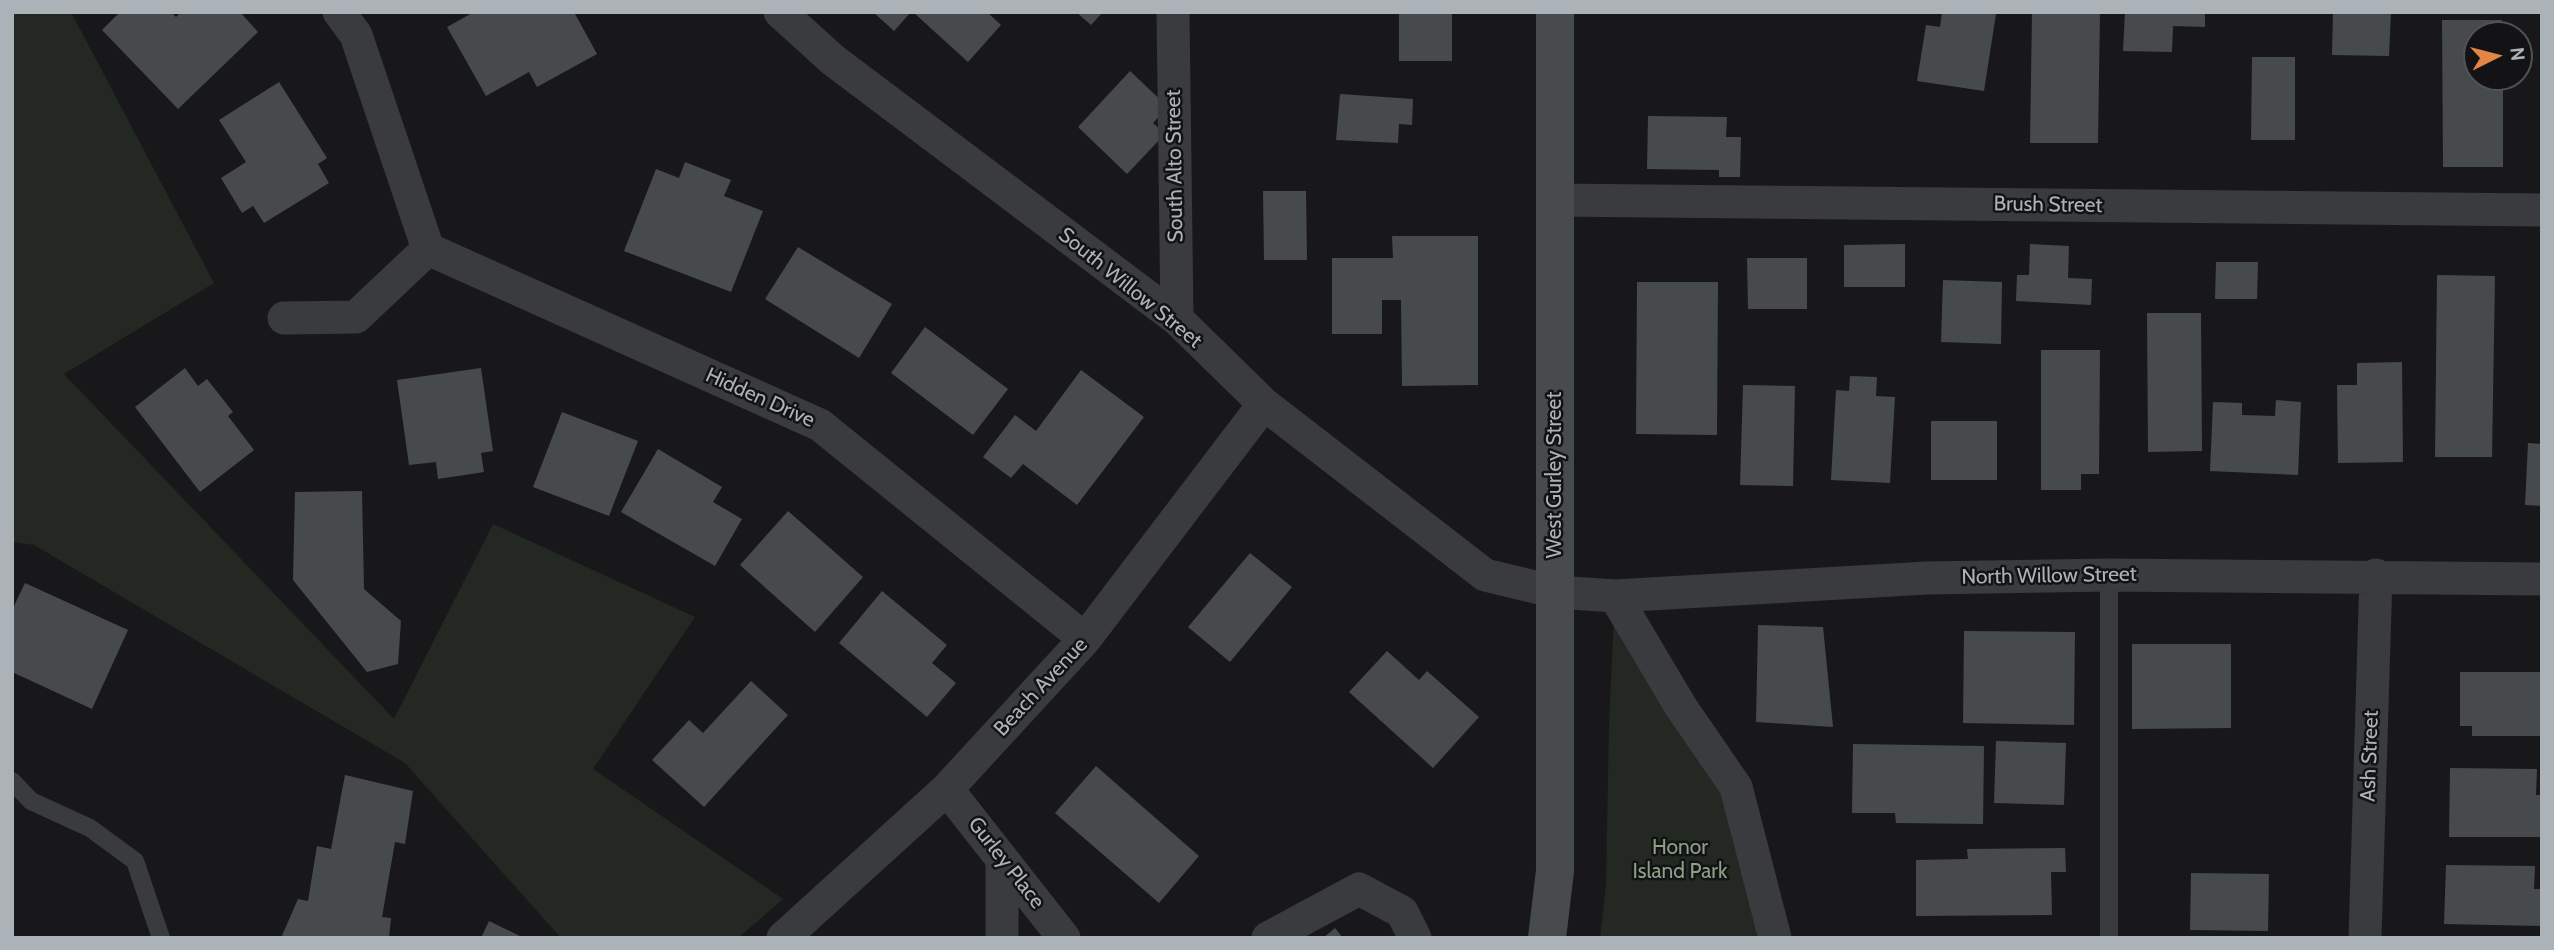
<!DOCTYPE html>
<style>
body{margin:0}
#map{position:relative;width:2554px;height:950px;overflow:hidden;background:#18181a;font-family:Cabin,sans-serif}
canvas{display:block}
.frame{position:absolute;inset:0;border:14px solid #abb3b8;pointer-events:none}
.north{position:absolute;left:2463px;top:21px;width:70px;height:70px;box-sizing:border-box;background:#131315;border:2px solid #505356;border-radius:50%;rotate:84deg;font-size:19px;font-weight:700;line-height:28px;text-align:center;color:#abb3b8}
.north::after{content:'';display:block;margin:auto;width:24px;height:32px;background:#e28547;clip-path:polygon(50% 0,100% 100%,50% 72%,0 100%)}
</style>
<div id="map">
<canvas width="2554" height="950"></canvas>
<div class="frame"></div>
<div class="north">N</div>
</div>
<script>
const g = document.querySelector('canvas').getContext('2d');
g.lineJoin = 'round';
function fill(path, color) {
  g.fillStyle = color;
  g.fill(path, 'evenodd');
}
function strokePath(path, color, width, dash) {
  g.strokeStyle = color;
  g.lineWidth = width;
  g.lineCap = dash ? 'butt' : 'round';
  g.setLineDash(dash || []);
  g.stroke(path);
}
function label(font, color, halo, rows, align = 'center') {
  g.font = font + ' Cabin,sans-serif';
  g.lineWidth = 5;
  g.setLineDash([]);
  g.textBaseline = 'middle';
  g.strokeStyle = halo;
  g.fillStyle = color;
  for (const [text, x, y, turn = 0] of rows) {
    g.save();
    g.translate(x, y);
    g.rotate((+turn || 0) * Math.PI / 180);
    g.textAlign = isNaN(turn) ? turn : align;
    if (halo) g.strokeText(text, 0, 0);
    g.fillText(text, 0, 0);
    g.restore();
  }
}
fill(new Path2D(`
 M12,12h59l143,271 -150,91 330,345 99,-195 202,93 -102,152 190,130 -45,39h-177l-156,-175 -371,-218 -22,-3z
 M1615,596l121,191 39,151h-175l6,-53 3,-161z`), '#232922');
fill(new Path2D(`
 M120,12h51l5,5 5,-5h59l18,20 -80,77 -76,-79z
 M474,12h100l23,42 -60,33 -8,-15 -43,24 -39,-69z
 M873,12h38l-17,19z
 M913,12h74l14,13 -33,37z
 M1076,12h27l-12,13z
 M1399,12h53v49h-53z
 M1942,12l54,2 -12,77 -67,-10 9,-56 14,2z
 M2032,12h68l-2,131h-68z
 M2125,12h80v15l-32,-1 -1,26 -49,-1z
 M2333,12h58l-2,44 -57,-1z
 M2442,20h60v15h-25v42h26v90h-60z
 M2252,57h43v83h-44z
 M1130,71l38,36 -15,16 12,11 -38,40 -49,-47z
 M279,82l48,76 -9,6 11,19 -65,40 -11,-17 -11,7 -21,-35 25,-16 -27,-42z
 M1340,94l73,5 -1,26 -13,-1 -1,19 -62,-3z
 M1648,116l79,1 -1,20h15l-1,40h-21v-7l-72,-1z
 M685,162l46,18 -7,16 39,15 -32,81 -107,-41 32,-82 23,9z
 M1263,191h43l1,69h-43z
 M1392,236h86v149l-76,1 -1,-86h-19v34h-50v-76h61z
 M1905,244v43h-61v-42z
 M2030,244l39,2 -1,32 24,1 -1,26 -75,-4 1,-26h12z
 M798,247l94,57 -33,54 -94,-59z
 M1747,258h60v51h-59z
 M2216,262h42l-1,37h-42z
 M2437,275l58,1 -3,181h-57z
 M1943,280l59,2 -1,62 -60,-2z
 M1637,282h81l-1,153 -81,-1z
 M2147,313h54l1,138 -54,1z
 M925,327l83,62 -35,46 -82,-62z
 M2041,350h59l-1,124h-18v16h-40z
 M2402,362l1,100 -65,1 -1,-78h20v-22z
 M185,368l13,18 9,-7 26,33 -5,4 26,34 -54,42 -65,-85z
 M481,368l12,83 -12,2 3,19 -46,7 -2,-17 -27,3 -12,-85z
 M1081,370l63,47 -67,88 -54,-41 -12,14 -28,-21 32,-42 21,16z
 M1850,376l27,1 -1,19 19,1 -5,86 -59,-3 5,-90 13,1z
 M1743,385l52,1 -2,100 -53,-1z
 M2276,400l25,2 -3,73 -88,-4 3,-69 29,1v12l33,1z
 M562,412l76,29 -29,75 -76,-29z
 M1931,421h66v59h-66z
 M2528,443l14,1v62l-17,-1z
 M658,449l64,38 -9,15 29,17 -27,47 -94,-54z
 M362,491l2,98 37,32 -3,43 -31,8 -74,-92 2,-88z
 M788,511l75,66 -48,55 -75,-67z
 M1250,553l42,34 -62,75 -42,-35z
 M25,583l103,47 -36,79 -80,-37v-62z
 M882,591l65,54 -15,18 24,20 -29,34 -88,-74z
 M1758,625l65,2 10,100 -77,-5z
 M1964,631l111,1 -1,93 -111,-2z
 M2132,644h99v84l-99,1z
 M1387,651l32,29 8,-9 52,46 -46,51 -84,-76z
 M2460,672h82v64h-70v-10h-12z
 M751,681l37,34 -84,92 -52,-47 37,-40 14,13z
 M1996,741l70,2 -2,62 -70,-2z
 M1853,744l131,2 -1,78 -87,-1 -1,-10h-43z
 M1096,766l103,90 -40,47 -104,-90z
 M2450,768l87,1 -1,26h6v42h-93z
 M345,775l68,16 -8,53 -10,-2 -13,75 9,1 -2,20h-108l17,-39 10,2 9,-55 14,3z
 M2065,848l1,24h-15l1,43 -136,1v-56l52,-1 -1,-10z
 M2446,865l89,1 -1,23h8v37l-98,-2z
 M2191,873l78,1 -1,57 -78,-1z
 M489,921l35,17h-43z
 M1335,928l8,10h-20z`), '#474a4c');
strokePath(new Path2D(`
 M12,781l19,20 59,27 45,33 26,77
 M2109,938v-363`), '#393b3e', 18);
strokePath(new Path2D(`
 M339,12l17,23 72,214 392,176 265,214
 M780,12l53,48 344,259 87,85 221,171 71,17 59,4 312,-18 182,-3 433,4
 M1173,12l4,307
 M1554,200l988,10
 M284,318l72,-1 72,-68
 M1615,596l66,111 55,80 39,151
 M947,789l117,149
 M1002,859v79
 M783,938l164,-149 138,-150 179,-235
 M1268,938l91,-49 43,23 13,26
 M2365,938l11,-363`), '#393b3e', 33);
strokePath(new Path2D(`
 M1547,938l8,-67v-859`), '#474b4e', 38);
label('21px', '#abb3b8', '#131315', [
 ["South Alto Street",1175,166,-91],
 ["Brush Street",2048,205,1],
 ["South Willow Street",1130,288,39],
 ["Hidden Drive",760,398,24],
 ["West Gurley Street",1555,475,-90],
 ["North Willow Street",2049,576,-1],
 ["Beach Avenue",1041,687,-47],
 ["Ash Street",2370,756,-88],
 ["Gurley Place",1006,863,52]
]);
label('21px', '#8aa184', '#131315', [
 ["Honor",1680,848],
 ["Island Park",1680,872]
]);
</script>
